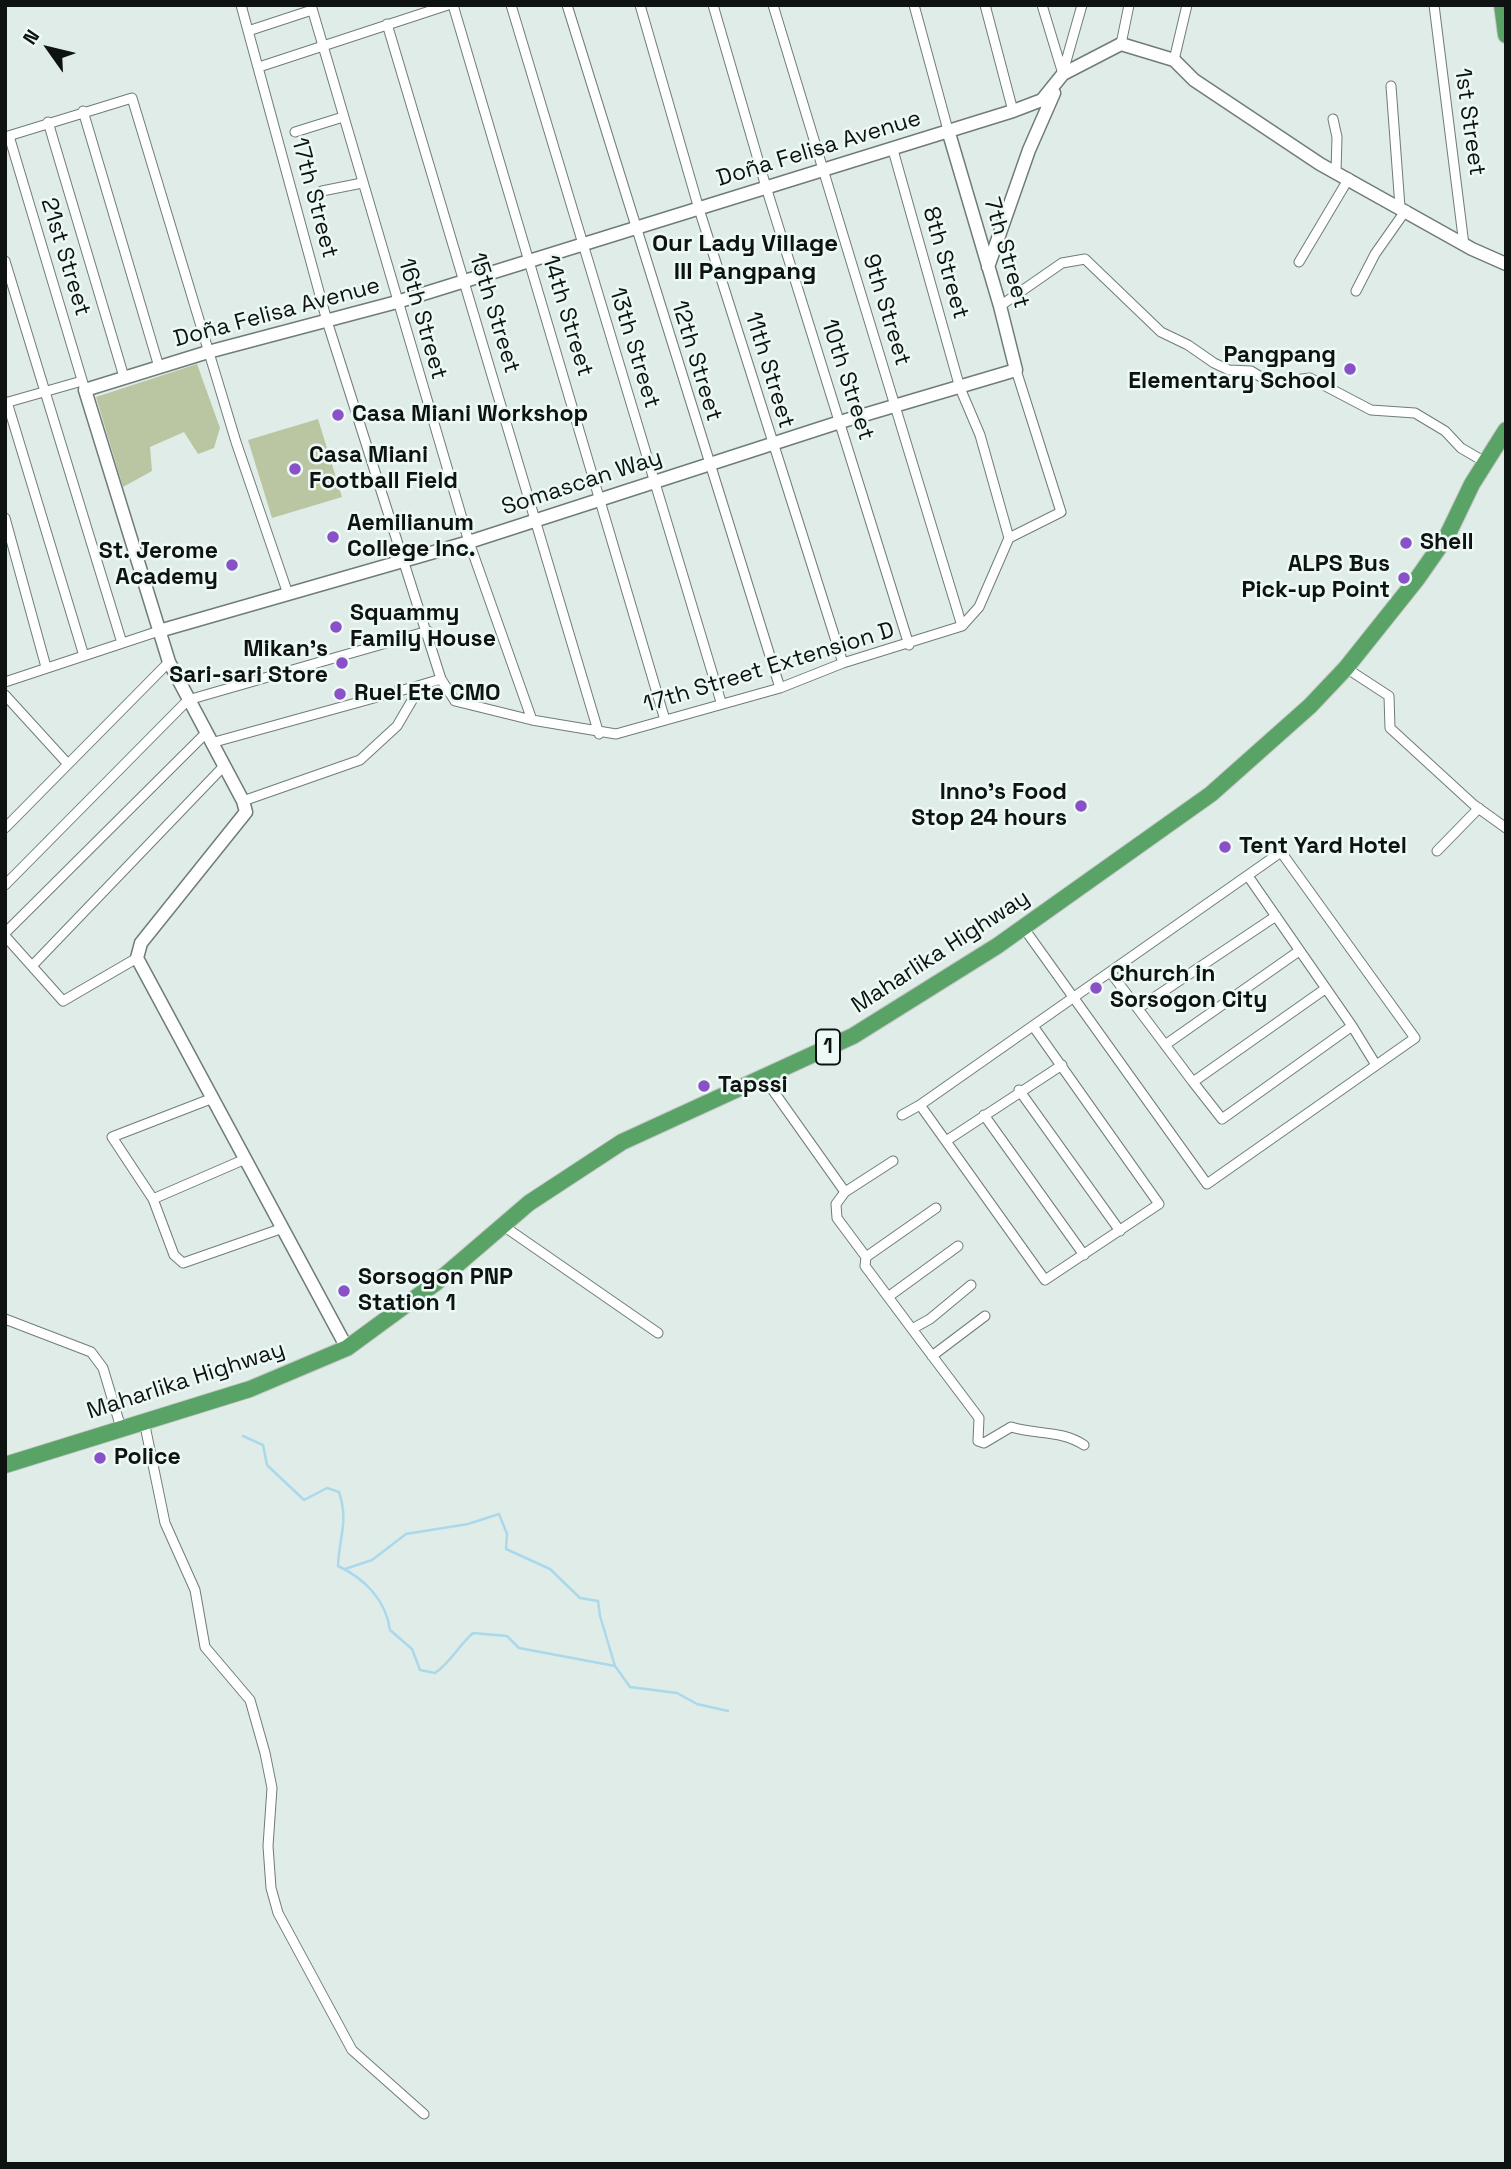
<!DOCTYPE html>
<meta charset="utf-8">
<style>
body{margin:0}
#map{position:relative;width:1511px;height:2169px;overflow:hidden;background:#dfece7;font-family:"Space Grotesk",sans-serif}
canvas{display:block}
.frame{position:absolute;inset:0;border:7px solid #0e1211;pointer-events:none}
.north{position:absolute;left:14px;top:14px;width:70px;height:70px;-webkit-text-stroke:5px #ecf9f5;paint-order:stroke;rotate:304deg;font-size:19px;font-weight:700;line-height:28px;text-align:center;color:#0e1211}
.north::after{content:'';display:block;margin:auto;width:24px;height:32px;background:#0e1211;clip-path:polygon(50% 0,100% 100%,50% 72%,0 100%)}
</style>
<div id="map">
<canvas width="1511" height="2169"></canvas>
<div class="frame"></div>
<div class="north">N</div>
</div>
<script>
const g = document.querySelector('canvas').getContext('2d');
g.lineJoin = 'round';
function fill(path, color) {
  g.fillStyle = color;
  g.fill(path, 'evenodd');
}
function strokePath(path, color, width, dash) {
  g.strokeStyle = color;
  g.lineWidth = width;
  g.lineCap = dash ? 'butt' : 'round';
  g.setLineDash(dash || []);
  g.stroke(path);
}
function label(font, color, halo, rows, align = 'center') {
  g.font = font + ' "Space Grotesk",sans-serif';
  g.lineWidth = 5;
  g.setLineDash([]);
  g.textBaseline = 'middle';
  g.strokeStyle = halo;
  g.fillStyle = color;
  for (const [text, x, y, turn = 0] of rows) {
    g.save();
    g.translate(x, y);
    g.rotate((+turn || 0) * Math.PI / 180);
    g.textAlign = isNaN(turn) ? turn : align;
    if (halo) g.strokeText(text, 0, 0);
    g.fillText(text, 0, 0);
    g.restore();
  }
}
fill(new Path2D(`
 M197,364l23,64 -6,20 -16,6 -14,-22 -34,15 2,24 -29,16 -27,-90z
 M318,419l24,78 -70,21 -24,-78z`), '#bac6a1');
strokePath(new Path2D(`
 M243,1436l20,9 4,20 37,35 23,-12 12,4c10,30 0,45 -1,74 26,12 48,34 52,64l22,19 8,21 15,3c17,-12 23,-27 38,-40l34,3 12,12 96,18 15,21 47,6 20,11 31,7
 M345,1569l27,-9 34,-26 62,-10 31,-10 8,20 -1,15 44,20 30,29 18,3 2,15 15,50`), '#aad9ec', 2.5);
const street = new Path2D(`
 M241,5l86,316 114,358 14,22 77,19 84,14 164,-46 63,-25 119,-37 17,-19 30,-69 52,-26 -45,-142
 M311,5l158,537 63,178
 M453,5l212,715
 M511,5l210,697
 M567,5l213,683
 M640,5l59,204 144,454
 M713,5l53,182 143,458
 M773,5l189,621
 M914,5l34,125
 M985,5l28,106
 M1042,5l21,69
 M1434,5l30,240
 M387,24l212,710
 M248,31l64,-21
 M1121,44l8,-39
 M1174,60l13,-55
 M259,67l189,-62
 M1063,72l19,-67
 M1391,86l9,121
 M83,111l76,256
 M1333,119l4,18 -1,35
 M48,122l76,255
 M295,132l48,-15
 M9,136l76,254
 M5,137l127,-39 104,344 52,152
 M893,150l67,238 20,47 29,103
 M322,191l40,-8
 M5,261l117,382
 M1299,262l50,-84
 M1356,291l19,-37 31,-44
 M1000,306l62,-43 23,-4 76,73 27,13 26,18 15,7 22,1 20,12 39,-5 61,32 44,3 30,18 16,17 24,14
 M7,402l77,254
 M5,403l77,-22
 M5,518l41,149
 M1346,668l43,28 1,32 84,77 32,23
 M5,682l154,-51
 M5,695l62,68
 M211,743l210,-58
 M243,801l117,-41 37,-34 24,-41 20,-6
 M5,828l164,-166
 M1437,851l42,-43
 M1248,876l104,150 -130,93 -29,-37 132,-93
 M5,885l183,-185 240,-69
 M5,933l201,-200
 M5,936l58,65 74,-43
 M32,966l191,-199
 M1111,973l82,109
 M1140,1007l136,-91
 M1352,1026l24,39
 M1165,1045l134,-94
 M762,1075l83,117
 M1019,1090l101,141
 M213,1098l-101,39 41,62 90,-39
 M920,1105l125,175 114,-76 -126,-178
 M902,1115l18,-10c121,-84 241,-169 361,-253l134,186 -208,146 -184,-257
 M984,1115l100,140
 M946,1141l116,-76
 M893,1161l-48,31 -9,12 1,14 29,39 70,-49
 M153,1199l21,56 9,8 100,-35
 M502,1225l156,108
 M866,1257l-1,9 47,63 18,-10 41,-34
 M888,1297l70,-51
 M5,1319l86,33 12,16 18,60
 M912,1329l67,89 -1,23 6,2 27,-16c26,8 50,3 73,18
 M932,1356l53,-40
 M144,1421l21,102 30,67 10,57 45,53 15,53 7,35 -4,58 3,42 7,25 74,137 72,64`);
const secondary = new Path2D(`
 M988,267l41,-117 25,-57
 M159,631l310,-89 371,-120 176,-52 -16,-64 -52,-176
 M347,1348l-210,-390 4,-15 105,-131 -3,-11 -74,-139 -84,-272 123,-38 189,-50 616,-191 29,-11 21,-26 58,-30 53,16 20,20 126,84 152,85 34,15`);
const highway = new Path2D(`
 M1502,5l4,30
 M5,1465l245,-76 97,-41 90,-66 92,-79 93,-61 231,-106 144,-90 214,-152 99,-88 36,-38 71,-89 30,-43 25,-52 34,-54`);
strokePath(street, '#707c78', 11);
strokePath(secondary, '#707c78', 15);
strokePath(highway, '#c5c6c6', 18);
strokePath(street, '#fff', 9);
strokePath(secondary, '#fff', 12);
strokePath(highway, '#5aa366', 16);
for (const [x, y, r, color] of [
 [1350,369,7,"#8a50c7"],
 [338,415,7,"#8a50c7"],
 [295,469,7,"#8a50c7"],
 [333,537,7,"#8a50c7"],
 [1406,543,7,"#8a50c7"],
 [232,565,7,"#8a50c7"],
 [1404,578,7,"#8a50c7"],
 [336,627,7,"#8a50c7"],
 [342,663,7,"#8a50c7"],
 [340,694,7,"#8a50c7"],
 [1081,806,7,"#8a50c7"],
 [1225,847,7,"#8a50c7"],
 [1096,988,7,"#8a50c7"],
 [704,1086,7,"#8a50c7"],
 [344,1291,7,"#8a50c7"],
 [100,1458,7,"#8a50c7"]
]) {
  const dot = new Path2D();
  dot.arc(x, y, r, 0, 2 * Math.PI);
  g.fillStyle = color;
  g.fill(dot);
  strokePath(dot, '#ecf9f5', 2.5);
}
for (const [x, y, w] of [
 [828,1047,24]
]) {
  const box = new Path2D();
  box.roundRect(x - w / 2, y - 17.5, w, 35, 5);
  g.fillStyle = '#ecf9f5';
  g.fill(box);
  strokePath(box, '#0e1211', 2);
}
label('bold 21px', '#0e1211', null, [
 ["1",828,1047]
]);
label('23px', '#0e1211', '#ecf9f5', [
 ["1st Street",1469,122,82],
 ["Doña Felisa Avenue",819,149,-17],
 ["17th Street",314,198,75],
 ["7th Street",1006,253,74],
 ["21st Street",65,257,73],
 ["8th Street",945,263,74],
 ["9th Street",886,310,73],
 ["Doña Felisa Avenue",277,313,-15],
 ["15th Street",494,313,73],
 ["14th Street",567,316,73],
 ["16th Street",422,319,74],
 ["13th Street",634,348,73],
 ["12th Street",696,361,73],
 ["11th Street",769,370,73],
 ["10th Street",847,380,72],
 ["Somascan Way",582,483,-18],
 ["17th Street Extension D",769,668,-17],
 ["Maharlika Highway",941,952,-33],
 ["Maharlika Highway",186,1381,-18]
]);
label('bold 23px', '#0e1211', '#ecf9f5', [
 ["Pangpang",1336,356,"right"],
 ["Elementary School",1336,382,"right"],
 ["Casa Miani Workshop",352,415],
 ["Casa Miani",309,456],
 ["Football Field",309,482],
 ["Aemilianum",347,524],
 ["College Inc.",347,550],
 ["Shell",1420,543],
 ["St. Jerome",218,552,"right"],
 ["Academy",218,578,"right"],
 ["ALPS Bus",1390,565,"right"],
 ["Pick-up Point",1390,591,"right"],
 ["Squammy",350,614],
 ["Family House",350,640],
 ["Mikan's",328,650,"right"],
 ["Sari-sari Store",328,676,"right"],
 ["Ruel Ete CMO",354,694],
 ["Inno’s Food",1067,793,"right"],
 ["Stop 24 hours",1067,819,"right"],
 ["Tent Yard Hotel",1239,847],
 ["Church in",1110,975],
 ["Sorsogon City",1110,1001],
 ["Tapssi",718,1086],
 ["Sorsogon PNP",358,1278],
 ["Station 1",358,1304],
 ["Police",114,1458]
], 'left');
label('bold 24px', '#0e1211', '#ecf9f5', [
 ["Our Lady Village",745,244],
 ["III Pangpang",745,272]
]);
</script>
